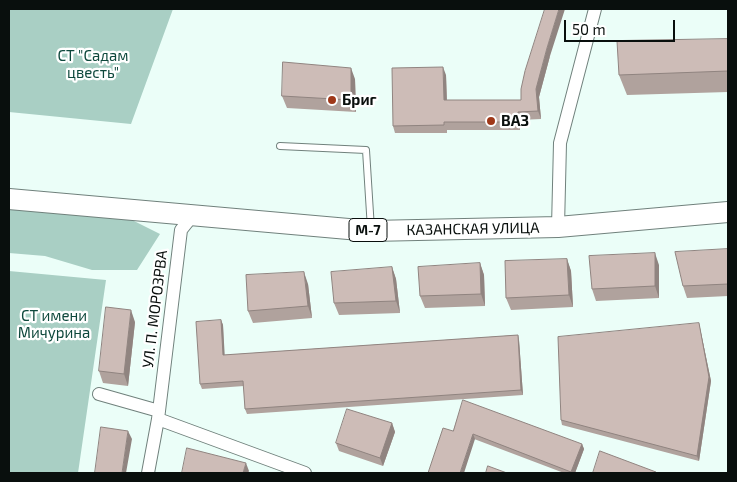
<!DOCTYPE html>
<meta charset="utf-8">
<style>
body{margin:0}
#map{position:relative;width:737px;height:482px;overflow:hidden;background:#ebfef8;font-family:"Exo 2",sans-serif}
canvas{display:block}
.frame{position:absolute;inset:0;border:10px solid #090f0d;pointer-events:none}
.scale{position:absolute;left:564px;top:20px;width:111px;height:22px;box-sizing:border-box;border:2px solid #090f0d;border-top:0;padding-left:6px;font-size:15px;line-height:18px;white-space:nowrap;color:#090f0d;-webkit-text-stroke:4px #fff;paint-order:stroke}
</style>
<div id="map">
<canvas width="737" height="482"></canvas>
<div class="frame"></div>
<div class="scale">50 m</div>
</div>
<script>
const g = document.querySelector('canvas').getContext('2d');
g.lineJoin = 'round';
function fill(path, color) {
  g.fillStyle = color;
  g.fill(path, 'evenodd');
}
function strokePath(path, color, width, dash) {
  g.strokeStyle = color;
  g.lineWidth = width;
  g.lineCap = dash ? 'butt' : 'round';
  g.setLineDash(dash || []);
  g.stroke(path);
}
function label(font, color, halo, rows, align = 'center') {
  g.font = font + ' "Exo 2",sans-serif';
  g.lineWidth = 4.5;
  g.setLineDash([]);
  g.textBaseline = 'middle';
  g.strokeStyle = halo;
  g.fillStyle = color;
  for (const [text, x, y, turn = 0] of rows) {
    g.save();
    g.translate(x, y);
    g.rotate((+turn || 0) * Math.PI / 180);
    g.textAlign = isNaN(turn) ? turn : align;
    if (halo) g.strokeText(text, 0, 0);
    g.fillText(text, 0, 0);
    g.restore();
  }
}
fill(new Path2D(`
 M9,9h164l-42,115 -122,-12z
 M9,206l115,10 36,18 -23,36h-45l-47,-14 -36,-3z
 M9,271l97,9 -28,193h-69z`), '#a9cfc4');
const service = new Path2D(`
 M280,146l86,4 5,79`);
const minor = new Path2D(`
 M558,227l2,-84 35,-134
 M99,394l60,17 -1,8 147,54
 M159,411l22,-181 12,-15
 M148,473l10,-54`);
const trunk = new Path2D(`
 M9,199l362,32 187,-4 170,-15`);
strokePath(service, '#70817c', 8);
strokePath(minor, '#70817c', 14);
strokePath(trunk, '#70817c', 22);
strokePath(service, '#fff', 6);
strokePath(minor, '#fff', 12);
strokePath(trunk, '#fff', 20);
fill(new Path2D(`
 M728,39v53l-101,3 -8,-20z
 M550,56l-11,41 2,22 -21,1v10h-73v3h-52l-2,-7 53,-51 1,25h74z
 M355,79l1,33 -69,-4 -5,-12z
 M728,249v47l-41,2 -4,-12z
 M567,259l4,12 2,36 -62,3 -5,-12z
 M480,263l4,12 1,31 -60,2 -5,-12z
 M659,265v33l-63,3 -4,-12z
 M392,267l4,12 4,34 -61,2 -5,-12z
 M308,284l4,34 -59,5 -5,-12z
 M221,320l2,5 1,30 294,-20 1,5 4,55 -276,19 -2,-5 -1,-23 -42,3 -2,-5z
 M135,322l-7,64 -25,-3 -4,-12z
 M700,328l11,53 -12,80 -137,-36 -1,-5z
 M392,423l3,9 -12,34 -44,-15 -3,-8z
 M453,431l129,13 2,5 -9,24h-11z`), '#b0a29d');
fill(new Path2D(`
 M559,9h6l-15,47 -11,41 2,22 -3,-8 -2,-22 11,-41z
 M443,67l3,8 1,33 -3,-8z
 M351,68l4,11 1,33 -5,-12z
 M518,112l2,8v10l-2,-8z
 M655,253l4,12v33l-4,-12z
 M567,259l4,12 2,36 -4,-12z
 M480,263l4,12 1,31 -4,-12z
 M392,267l4,12 4,34 -4,-12z
 M304,272l4,12 4,34 -4,-12z
 M131,310l4,12 -7,64 -4,-12z
 M221,320l2,5 2,35 -2,-5z
 M699,323l1,5 11,53 -12,80 -2,-5z
 M518,335l1,5 4,55 -2,-5z
 M392,423l3,9 -12,34 -3,-8z
 M128,431l4,8 -6,34h-4z
 M473,434l2,5 -11,34h-4z
 M582,444l2,5 -9,24h-3l-1,-1z
 M246,463l3,8 -1,2h-5z`), '#908480');
const building = new Path2D(`
 M545,9h14l-12,39 -11,41 2,22 -20,1v10h-74v3l-51,1 -1,-58 51,-1 1,33h77v-11l4,-18z
 M728,39v32l-109,4 -2,-34z
 M283,62l68,6v32l-69,-4z
 M728,249v35l-45,2 -8,-34z
 M655,253v33l-63,3 -3,-33z
 M567,259l2,36 -63,3 -1,-37z
 M480,263l1,31 -61,2 -2,-29z
 M392,267l4,34 -62,2 -3,-31z
 M304,272l4,34 -60,5 -2,-36z
 M106,307l25,3 -7,64 -25,-3z
 M221,320l2,35 295,-20 3,55 -276,19 -2,-28 -43,3 -4,-62z
 M699,323l10,54 -12,79 -136,-36 -3,-83z
 M463,400l119,44 -11,28 -98,-38 -13,39h-32l15,-45 10,3z
 M347,409l45,14 -12,35 -44,-15z
 M101,427l27,4 -6,42h-27z
 M187,448l59,15 -3,10h-61z
 M600,451l56,21v1h-63z
 M488,466l19,7h-21z`);
fill(building, '#cdbcb7');
strokePath(building, '#908480', 1);
for (const [x, y, r, color] of [
 [332,100,5,"#9f3819"],
 [491,121,5,"#9f3819"]
]) {
  const dot = new Path2D();
  dot.arc(x, y, r, 0, 2 * Math.PI);
  g.fillStyle = color;
  g.fill(dot);
  strokePath(dot, '#fff', 2);
}
for (const [x, y, w] of [
 [368,230,38]
]) {
  const box = new Path2D();
  box.roundRect(x - w / 2, y - 11.5, w, 23, 4);
  g.fillStyle = '#fff';
  g.fill(box);
  strokePath(box, '#090f0d', 1);
}
label('bold 14px', '#090f0d', null, [
 ["М-7",368,230]
]);
label('15px', '#0e483c', '#fff', [
 ["СТ \"Садам",93,56],
 ["цвесть\"",93,73],
 ["СТ имени",54,316],
 ["Мичурина",54,333]
]);
label('bold 15px', '#090f0d', '#fff', [
 ["Бриг",342,100],
 ["ВАЗ",501,121]
], 'left');
label('15px', '#090f0d', '#fff', [
 ["КАЗАНСКАЯ УЛИЦА",473,229,-1],
 ["УЛ. П. МОРОЗРВА",155,309,-83]
]);
</script>
